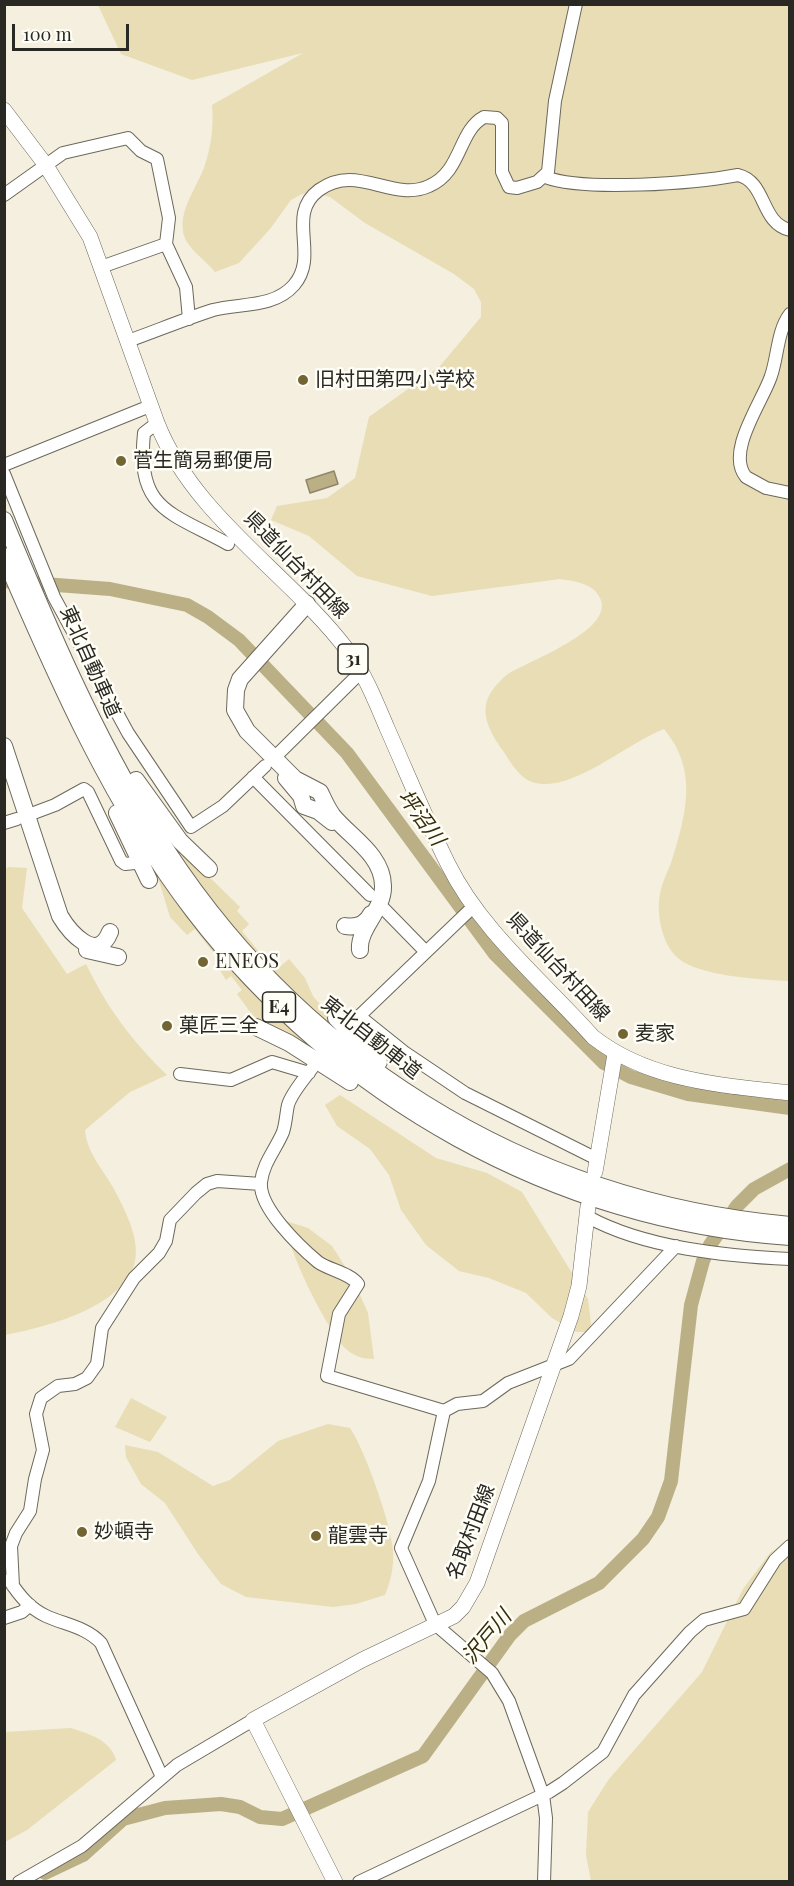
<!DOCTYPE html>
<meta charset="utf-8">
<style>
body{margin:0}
#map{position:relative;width:794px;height:1886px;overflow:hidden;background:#f4efdf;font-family:"Playfair Display",serif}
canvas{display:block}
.frame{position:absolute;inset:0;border:6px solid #2a2822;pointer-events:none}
.scale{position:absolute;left:12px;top:24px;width:117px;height:27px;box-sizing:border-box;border:3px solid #2a2822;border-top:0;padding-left:8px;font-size:18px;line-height:21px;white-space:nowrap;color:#2a2822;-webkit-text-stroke:4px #fefdf6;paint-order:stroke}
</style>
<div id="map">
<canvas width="794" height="1886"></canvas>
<div class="frame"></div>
<div class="scale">100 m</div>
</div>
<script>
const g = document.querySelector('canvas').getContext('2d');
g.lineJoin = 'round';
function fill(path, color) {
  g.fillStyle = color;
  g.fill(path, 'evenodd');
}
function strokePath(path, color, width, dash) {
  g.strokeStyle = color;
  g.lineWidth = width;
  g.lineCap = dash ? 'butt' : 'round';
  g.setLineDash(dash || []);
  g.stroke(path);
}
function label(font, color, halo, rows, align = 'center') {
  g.font = font + ' "Playfair Display","Noto Sans JP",serif';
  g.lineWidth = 5;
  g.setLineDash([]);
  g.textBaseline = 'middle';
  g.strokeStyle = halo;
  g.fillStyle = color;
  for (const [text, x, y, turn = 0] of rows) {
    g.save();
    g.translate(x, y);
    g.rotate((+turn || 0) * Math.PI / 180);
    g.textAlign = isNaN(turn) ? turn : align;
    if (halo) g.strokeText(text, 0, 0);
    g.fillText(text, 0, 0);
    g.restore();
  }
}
fill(new Path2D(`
 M98,5h691v976c-26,-1 -92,-5 -111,-23 -16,-13 -22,-45 -18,-64 2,-11 7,-21 11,-31 15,-48 28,-92 -7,-134 -36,13 -94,66 -132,53 -12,-4 -22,-20 -28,-30 -11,-15 -24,-35 -16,-54 4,-9 13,-19 20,-24 20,-13 108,-44 92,-76 -7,-15 -26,-17 -40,-19l-128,17 -75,-20 -48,-40 -38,-16 6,-14 50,-8 28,-20 14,-61 71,-51 41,-49v-15l-7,-13 -20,-15 -89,-51 -35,-26 -14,-4 -14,1 -11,6 -21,29 -31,34 -24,9c-8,-10 -21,-19 -28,-30 -14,-24 9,-53 17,-74 7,-21 10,-41 8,-63l91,-52 -111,27 -71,-26z
 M166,828l31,37 43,42 -3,4 12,13 -7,7 26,32 2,-2 7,8 12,-10 16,19 8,18 39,47c-21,-18 -45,-34 -64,-53 -47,-48 -91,-102 -122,-162z
 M134,833l193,228 -69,-38 -21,-29 5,-4 -11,-14 -5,4 -7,-11 4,-4 -28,-36 -8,6 -17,-18 -11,-36 -6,-2z
 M9,867l18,1 -5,40 45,66 19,-10c22,45 45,76 81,111l-37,17 -45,38c2,24 19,40 30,61 10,19 25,48 20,70 -11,47 -90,66 -130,74l-1,-466z
 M340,1095l96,63 51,15 35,19 66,107 4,33h-16l-24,-14 -26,-25 -37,-15 -30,-7 -33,-26 -25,-35 -12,-35 -19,-26 -33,-23 -12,-21z
 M286,1221l22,7 24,18 21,33 15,34 6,46c-11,0 -21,-3 -29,-11 -18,-19 -60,-101 -59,-127z
 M131,1398l36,19 -17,25 -35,-15z
 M328,1424l22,4c15,22 41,96 43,122 1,17 -2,30 -8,45l-29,9 -23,3 -87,-10 -25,-13 -23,-30 -33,-51 -24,-19 -15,-27 -1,-12 33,7 55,34 17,-6 48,-39z
 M789,1539v342h-198l-5,-26 2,-43 21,-33 93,-107 41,-83 27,-36z
 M71,1728c18,6 40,12 45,32l-89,70 -22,12v-110z`), '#e8ddb5');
const water = new Path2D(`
 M334,471l4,13 -28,9 -4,-13z`);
fill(water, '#bbaf86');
strokePath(water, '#908668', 1.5);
strokePath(new Path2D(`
 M490,1660l6,10`), '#908668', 2);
strokePath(new Path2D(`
 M4,581l106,8 77,16 21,12 31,23 108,113 148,201 109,109 27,14 57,17 102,14
 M45,1873l38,-18 40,-36 42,-11 56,-4 19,3 20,10 22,2 141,-63 87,-121 14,-14 75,-38 44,-44 15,-22 13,-36 20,-176 12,-44 7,-16 27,-39 17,-17 36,-20`), '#bbaf86', 14);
const minor = new Path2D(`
 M545,177c40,15 150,6 193,-2 29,7 22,48 52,55
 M4,195l59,-42 65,-15 13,13 16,8 12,59 -3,26 20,43 3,32
 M101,267l65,-23
 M790,314c-13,17 -12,42 -19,62 -8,25 -46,76 -25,101l20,11 24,5
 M128,341c28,-10 57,-22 85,-31 28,-7 61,-2 81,-25 26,-30 -9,-70 25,-95 38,-28 73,13 110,-4 33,-14 29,-55 55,-69l13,1 5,5v49l7,15 8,1 20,-6 11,-10 7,-71 21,-97
 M157,423l-13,10c-8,77 26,79 84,111
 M4,465l146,-59
 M4,474l50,123 74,136 63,94 32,-21 42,-40
 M279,753l82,-81
 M253,777l117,118
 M31,814l24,-9 29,-16 4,3 33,69 4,3 10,-1
 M4,823l13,-4
 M384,909l42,43
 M359,1016l45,36 61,41 132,66
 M352,1023l122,-117
 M313,1067c-8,11 -21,25 -25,38 -2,9 -2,18 -5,27 -7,17 -20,31 -22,50 -3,25 39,65 57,80 11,8 32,11 40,22l-19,30 -12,62 117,35 13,-7 26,-3 25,-18 61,-24 107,-113
 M180,1074l51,6 41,-18 37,11
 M588,1217c57,31 137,39 202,42
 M444,1411l-15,70 -28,67 34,76 57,49 17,28 34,94 3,23 -2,64
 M9,1580c10,15 20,28 37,36 20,9 40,11 55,27l61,134
 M13,1586l-2,-40 5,-13 14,-22 5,-32 8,-29 -7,-36 5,-16 17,-12 17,-2 12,-6 10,-14 5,-36 32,-50 25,-25 7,-12 4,-21 26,-27 11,-9 10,-3 44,3
 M4,1618l18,-6 8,-7
 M19,1882l63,-36 95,-81 76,-45
 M359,1882l190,-90 14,-9 40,-31 31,-57 56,-63 14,-12 40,-11 31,-49 15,-14`);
const major = new Path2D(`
 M4,110l41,54 45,73 67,186c37,94 132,150 191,228 17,23 28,51 39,77 20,45 39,92 61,136 33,67 96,118 145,173 56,44 128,48 197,56
 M595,1172l20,-118
 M335,1882l-82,-162 109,-60 92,-44 9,-9 14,-24 94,-267 8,-30 9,-80`);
const highway = new Path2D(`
 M4,520c44,106 89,212 149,309 140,227 370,372 637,396
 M4,556c53,123 108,249 190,356 142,185 362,310 596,325
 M307,604l-67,75 -4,11 -1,20 12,21 48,48 25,13c4,8 7,16 13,24 17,21 50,39 50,70 1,24 -25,42 -23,64
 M4,746l56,170c9,15 37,49 50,16
 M286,778l15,18 3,10 14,5 14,11
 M136,780l44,61 29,28
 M117,813l32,67
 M345,926c11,2 21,-2 26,-12
 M87,950l31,7
 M336,1018l43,44
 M256,1027l33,16 61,39`);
strokePath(minor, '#6c685a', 14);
strokePath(major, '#6c685a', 16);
strokePath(highway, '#6c685a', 18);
strokePath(minor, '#fff', 12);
strokePath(major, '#fff', 15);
strokePath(highway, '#fff', 16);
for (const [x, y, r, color] of [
 [303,380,6,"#736532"],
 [121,461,6,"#736532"],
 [203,962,6,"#736532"],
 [167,1026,6,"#736532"],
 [623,1034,6,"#736532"],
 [82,1532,6,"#736532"],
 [316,1536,6,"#736532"]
]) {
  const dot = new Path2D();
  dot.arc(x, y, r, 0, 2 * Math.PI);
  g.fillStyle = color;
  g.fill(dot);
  strokePath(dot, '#fefdf6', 2);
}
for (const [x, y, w] of [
 [353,659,30],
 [279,1007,33]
]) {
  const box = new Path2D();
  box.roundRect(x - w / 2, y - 15, w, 30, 4.5);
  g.fillStyle = '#fefdf6';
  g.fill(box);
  strokePath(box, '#2a2822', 1.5);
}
label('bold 18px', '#2a2822', null, [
 ["31",353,659],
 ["E4",279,1007]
]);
label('20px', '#2a2822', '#fefdf6', [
 ["旧村田第四小学校",315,380],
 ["菅生簡易郵便局",133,461],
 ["ENEOS",215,962],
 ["菓匠三全",179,1026],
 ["麦家",635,1034],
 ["妙頓寺",94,1532],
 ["龍雲寺",328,1536]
], 'left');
label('20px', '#2a2822', '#fefdf6', [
 ["県道仙台村田線",296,565,46],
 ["東北自動車道",90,662,66],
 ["県道仙台村田線",558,967,47],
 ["東北自動車道",371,1038,38],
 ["名取村田線",471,1532,-69]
]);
label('italic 21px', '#352c09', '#fefdf6', [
 ["坪沼川",421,818,54],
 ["沢戸川",487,1637,-50]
]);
</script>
